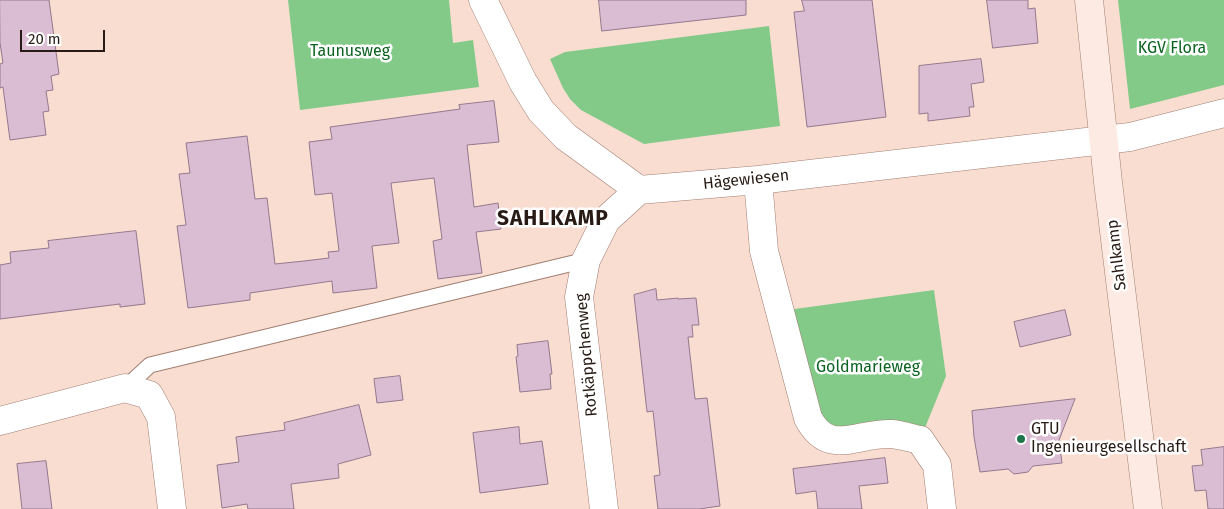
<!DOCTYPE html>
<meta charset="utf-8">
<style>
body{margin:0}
#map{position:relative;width:1224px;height:509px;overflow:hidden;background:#faddd1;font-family:"Fira Sans",sans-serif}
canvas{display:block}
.scale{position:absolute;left:20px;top:30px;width:85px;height:22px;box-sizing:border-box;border:2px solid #281b16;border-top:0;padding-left:6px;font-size:15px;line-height:18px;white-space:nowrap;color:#281b16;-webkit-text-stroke:4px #fff;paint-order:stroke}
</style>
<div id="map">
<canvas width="1224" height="509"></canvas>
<div class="scale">20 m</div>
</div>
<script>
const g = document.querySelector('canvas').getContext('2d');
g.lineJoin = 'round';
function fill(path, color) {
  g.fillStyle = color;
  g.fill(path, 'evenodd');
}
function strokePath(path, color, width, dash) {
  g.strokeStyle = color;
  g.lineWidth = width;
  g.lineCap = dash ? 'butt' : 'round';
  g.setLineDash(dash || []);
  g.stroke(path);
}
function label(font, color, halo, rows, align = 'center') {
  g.font = font + ' "Fira Sans",sans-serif';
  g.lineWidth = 5;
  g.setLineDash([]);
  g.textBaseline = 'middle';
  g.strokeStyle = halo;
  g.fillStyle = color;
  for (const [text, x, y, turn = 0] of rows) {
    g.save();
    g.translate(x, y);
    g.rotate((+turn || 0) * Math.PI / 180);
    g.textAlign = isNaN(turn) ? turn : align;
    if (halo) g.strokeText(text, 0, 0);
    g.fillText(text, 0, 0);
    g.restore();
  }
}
fill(new Path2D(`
 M288,0h161l4,43 20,-3 6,47 -179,23z
 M1118,0h106v85l-94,24z
 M769,26l11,100 -136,18 -63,-34 -11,-11 -7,-11 -13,-29 15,-7z
 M934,290l12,86 -26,64 -97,-3 -43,-126z`), '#83ca88');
const building = new Path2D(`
 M0,0h49l10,74 -8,2 2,14 -7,1 3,20 -6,1 3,23 -36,5 -7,-53 -3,1v-24l3,-1 -3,-20z
 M599,0h147v15l-144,16z
 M802,0h70l14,117 -79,10 -13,-115 10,-1z
 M987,0h41v9l7,-1 3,35 -45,5z
 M981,59l3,23 -13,2 3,23h-5l1,9 -42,5v-8l-9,1v-48z
 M494,101l5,41 -32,3 7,62 24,-4 3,26 -25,3 6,41 -44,6 -5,-38 9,-2 -8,-61 -43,5 8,60 -27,3 5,42 -44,5 -1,-12 -82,12v7l-62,8 -11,-82 9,-1 -7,-51 11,-1 -4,-30 61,-7 8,63 12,-1 8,66 29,-3 25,-3 -1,-6 11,-1 -7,-58 -17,2 -6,-53 23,-3 -2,-12 130,-18 -1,-4z
 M136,231l9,73 -25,3v-3l-120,15v-54l11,-2 -1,-11 39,-4 -1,-7z
 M656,289l1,11 21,-2v1l18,-1 3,27h-7l1,12h-5l7,62 12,-1 13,108 -21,3h-41l-4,-33 6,-1 -7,-64 -6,1 -13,-117z
 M1065,310l6,25 -51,12 -6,-25z
 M548,341l4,33h-2l1,15 -31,3 -4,-35 2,-1 -1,-11z
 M400,376l3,24 -26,3 -3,-24z
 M1075,399l-16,41 3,23 -29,3 -5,6 -14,2 -6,-5 -28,3 -6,-35 -2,-26z
 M359,405l12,50 -33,9 1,14 -48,6 3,25h-46l-1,-5 -25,4 -5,-43 22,-3 -3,-25 49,-7 -1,-7z
 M519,427l1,17 22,-3 6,43 -68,9 -7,-60z
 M1224,447v62h-16l-2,-19 -11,1 -3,-25 11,-1 -2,-15z
 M885,458l3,25 -29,3 3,23h-44l-2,-18 -20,3 -3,-25z
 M46,461l6,48h-30l-5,-45z`);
fill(building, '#dabcd3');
strokePath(building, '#93788d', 1);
const lane = new Path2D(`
 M125,388l25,-23 436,-105`);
const street = new Path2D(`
 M483,0l40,82 18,29 25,26 73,53 119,-10 372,-43 94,-24
 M758,180l6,71 44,167c21,40 49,14 84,16 9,1 19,4 28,6l17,25 5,44
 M0,421l125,-33 24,7 12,22 11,92
 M604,509l-25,-212 7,-37 20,-40 33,-30`);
const secondary = new Path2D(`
 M1089,0l19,182 40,327`);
strokePath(lane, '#a07f72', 17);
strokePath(street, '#a07f72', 29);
strokePath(secondary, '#a07f72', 29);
strokePath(lane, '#fff', 15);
strokePath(street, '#fff', 28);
strokePath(secondary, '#fdeae2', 28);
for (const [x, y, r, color] of [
 [1021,439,5,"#1d7549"]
]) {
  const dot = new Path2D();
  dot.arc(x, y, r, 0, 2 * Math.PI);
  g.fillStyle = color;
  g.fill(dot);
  strokePath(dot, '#fff', 2);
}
label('16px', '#0b6320', '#fff', [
 ["KGV Flora",1172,49],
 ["Taunusweg",350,52],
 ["Goldmarieweg",868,368]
]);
label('16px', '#281b16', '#fff', [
 ["Hägewiesen",746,180,-6],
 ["Sahlkamp",1117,255,-97],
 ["Rotkäppchenweg",587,355,-95]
]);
label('16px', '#281b16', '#fff', [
 ["GTU",1031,430],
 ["Ingenieurgesellschaft",1031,448]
], 'left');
g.letterSpacing = '1px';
label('bold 21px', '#281b16', '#fff', [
 ["SAHLKAMP",553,219]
]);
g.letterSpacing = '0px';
</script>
